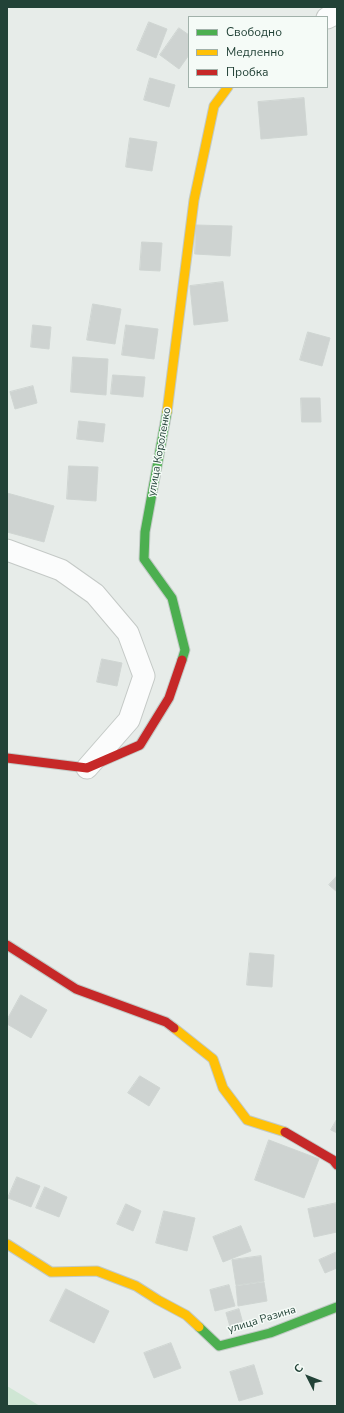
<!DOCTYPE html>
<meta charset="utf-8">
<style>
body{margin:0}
#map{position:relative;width:344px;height:1413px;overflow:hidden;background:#e7ece9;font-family:"Nunito Sans",sans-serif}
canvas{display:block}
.frame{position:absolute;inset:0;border:8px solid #224237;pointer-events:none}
.legend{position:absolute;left:188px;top:16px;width:140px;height:72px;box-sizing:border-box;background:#f5fbf7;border:1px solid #a1b1aa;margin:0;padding:5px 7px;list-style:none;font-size:12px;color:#224237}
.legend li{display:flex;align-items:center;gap:8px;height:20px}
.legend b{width:20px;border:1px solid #a1b1aa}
.north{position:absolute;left:288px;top:1357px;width:40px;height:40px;-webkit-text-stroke:3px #f5fbf7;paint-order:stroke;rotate:312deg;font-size:11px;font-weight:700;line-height:16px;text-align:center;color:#224237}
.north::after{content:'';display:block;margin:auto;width:14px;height:18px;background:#224237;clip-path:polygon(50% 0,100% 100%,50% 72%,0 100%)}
</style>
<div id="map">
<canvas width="344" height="1413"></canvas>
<div class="frame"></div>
<ul class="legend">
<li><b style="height:5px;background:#4caf50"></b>Свободно</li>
<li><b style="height:5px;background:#ffc107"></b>Медленно</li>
<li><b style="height:5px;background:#c62828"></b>Пробка</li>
</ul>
<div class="north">С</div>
</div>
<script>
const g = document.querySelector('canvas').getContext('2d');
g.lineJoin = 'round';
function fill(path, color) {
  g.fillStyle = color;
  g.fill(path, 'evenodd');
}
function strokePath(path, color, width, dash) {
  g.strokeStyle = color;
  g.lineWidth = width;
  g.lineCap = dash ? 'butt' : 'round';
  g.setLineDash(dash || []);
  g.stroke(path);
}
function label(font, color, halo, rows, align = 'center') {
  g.font = font + ' "Nunito Sans",sans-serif';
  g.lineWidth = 3;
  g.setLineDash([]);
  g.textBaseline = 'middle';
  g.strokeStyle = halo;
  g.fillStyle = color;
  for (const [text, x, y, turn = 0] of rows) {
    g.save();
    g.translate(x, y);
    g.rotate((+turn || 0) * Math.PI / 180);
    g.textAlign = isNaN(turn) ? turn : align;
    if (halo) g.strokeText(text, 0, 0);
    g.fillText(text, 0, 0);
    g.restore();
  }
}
fill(new Path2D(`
 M7,1386l33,20h-33z`), '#cfe6d4');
const building = new Path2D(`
 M149,22l18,7 -11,29 -19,-8z
 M179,28l10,7v20l-10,14 -19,-14z
 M150,78l25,7 -6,22 -25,-7z
 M304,98l3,37 -46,4 -3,-37z
 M130,138l27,4 -5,29 -26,-4z
 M196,225l36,1 -2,30 -35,-2z
 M142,242l20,1 -2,28 -20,-1z
 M223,282l5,39 -34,4 -4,-39z
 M93,304l28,5 -6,35 -28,-4z
 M33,325l18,2 -2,22 -18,-2z
 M126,325l32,4 -4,30 -32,-4z
 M308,332l22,6 -8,28 -22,-6z
 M73,357l35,2 -2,36 -35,-3z
 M113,375l32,2 -2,20 -32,-3z
 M33,386l4,17 -22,6 -5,-17z
 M301,398h19l1,24h-19z
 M79,421l26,3 -2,18 -26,-3z
 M69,466l29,1 -2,34 -29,-2z
 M7,493l47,13 -10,36 -37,-10z
 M102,659l20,4 -5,23 -20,-4z
 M337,876v16l-8,-7z
 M250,953l24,2 -2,32 -25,-2z
 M21,995l26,15 -16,28 -24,-14v-4z
 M140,1076l20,12 -11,18 -21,-13z
 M337,1119v14l-6,-3z
 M269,1140l50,19 -15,39 -49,-18z
 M17,1177l23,9 -9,21 -23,-9z
 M45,1187l22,10 -8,20 -23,-9z
 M337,1203v29l-23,5 -6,-28z
 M126,1204l15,7 -8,20 -16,-7z
 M164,1211l31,7 -8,33 -31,-8z
 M241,1226l10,25 -28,11 -10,-25z
 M337,1252v16l-12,5 -6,-13z
 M261,1256l3,25 -28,4 -4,-25z
 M264,1282l3,19 -29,5 -2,-20z
 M229,1285l6,21 -20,5 -5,-21z
 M66,1289l43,22 -15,32 -44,-22z
 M239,1309l5,18 -13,3 -5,-17z
 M171,1343l10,25 -27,10 -10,-25z
 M254,1365l9,29 -24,7 -9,-29z`);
fill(building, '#ced3d1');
strokePath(building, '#cfd5d2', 1);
const street = new Path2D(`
 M327,18l10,-5
 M7,550l54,20 34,24 33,39 16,43 -15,44 -42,48`);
const fast = new Path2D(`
 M167,412l-22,120 -1,27 28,39 13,52 -3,10
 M199,1327l20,19 51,-13 67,-26`);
const slow = new Path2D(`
 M167,412l27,-212 20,-94 14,-19
 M174,1028l39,31 10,29 24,32 38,12
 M7,1244l44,28 46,-1 39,15 22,14 28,15 13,12`);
const jam = new Path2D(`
 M7,758l80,10 53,-23 29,-47 13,-38
 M7,945l69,44 90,33 8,6
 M285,1132l48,28 4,5`);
strokePath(street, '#c4c9c6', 23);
strokePath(fast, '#c2cac6', 11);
strokePath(slow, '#c2cac6', 11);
strokePath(jam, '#c2cac6', 11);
strokePath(street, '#fbfcfc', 21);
strokePath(fast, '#4caf50', 9);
strokePath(slow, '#ffc107', 9);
strokePath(jam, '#c62828', 9);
label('11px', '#224237', '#f5fbf7', [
 ["улица Короленко",160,452,-80],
 ["улица Разина",262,1320,-17]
]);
</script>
